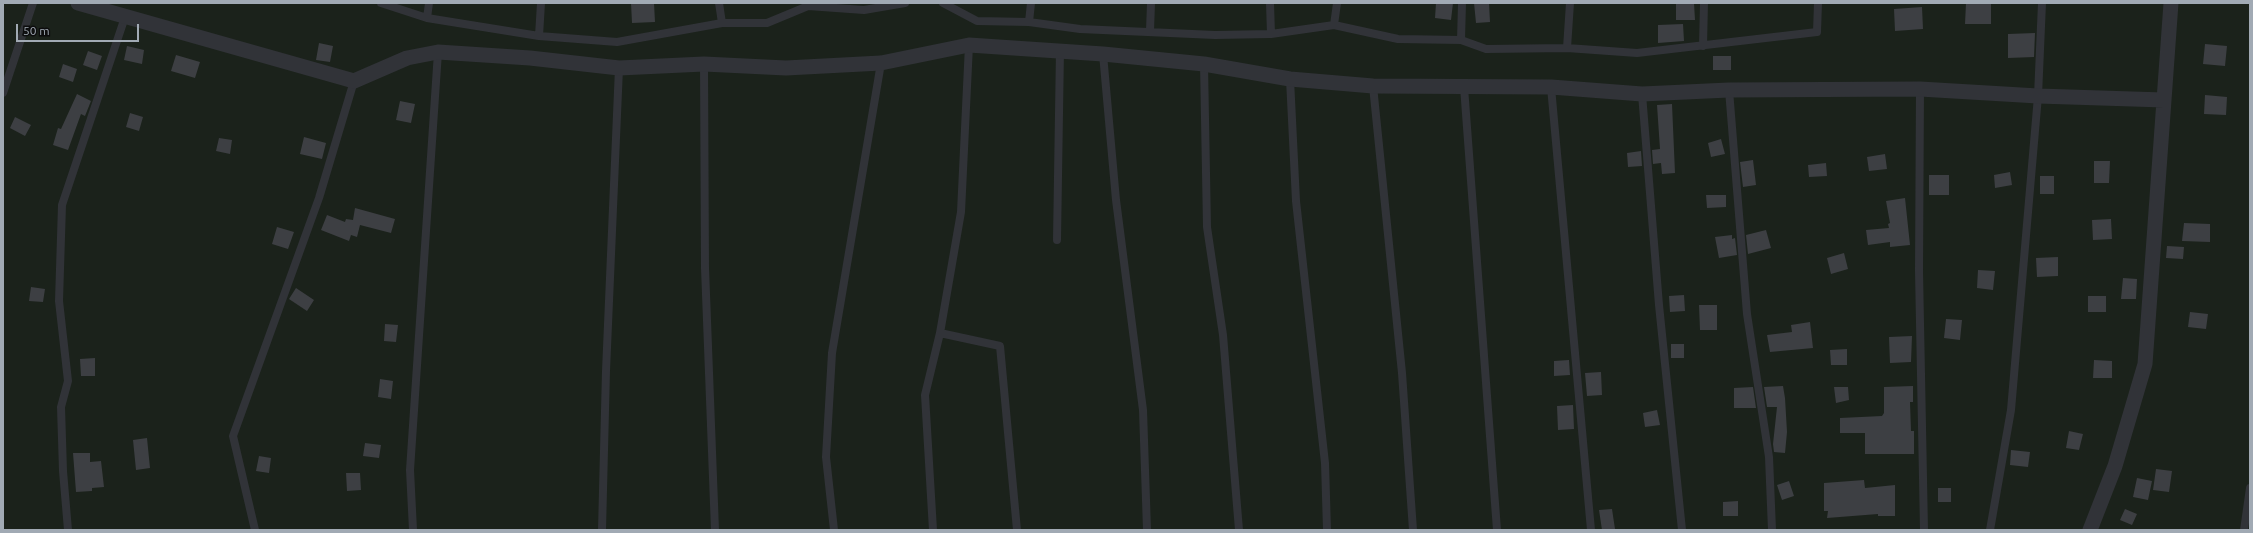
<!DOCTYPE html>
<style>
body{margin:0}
#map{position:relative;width:2253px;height:533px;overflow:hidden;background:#111113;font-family:Ubuntu,sans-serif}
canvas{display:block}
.frame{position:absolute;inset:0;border:4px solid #a1aab4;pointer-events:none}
.scale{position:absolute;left:16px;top:24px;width:123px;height:18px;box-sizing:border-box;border:2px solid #a1aab4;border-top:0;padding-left:5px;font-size:12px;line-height:14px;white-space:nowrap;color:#a1aab4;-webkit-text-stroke:3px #0c0c0d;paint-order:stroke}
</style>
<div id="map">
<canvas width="2253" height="533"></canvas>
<div class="frame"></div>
<div class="scale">50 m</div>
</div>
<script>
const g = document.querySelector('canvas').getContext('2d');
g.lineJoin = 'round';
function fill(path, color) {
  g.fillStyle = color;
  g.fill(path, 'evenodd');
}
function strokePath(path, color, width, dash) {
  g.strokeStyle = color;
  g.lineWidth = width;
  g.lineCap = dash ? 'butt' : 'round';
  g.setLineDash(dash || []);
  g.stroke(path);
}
fill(new Path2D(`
 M3,3h2247v527h-2247z`), '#1b221b');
fill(new Path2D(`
 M631,3h23l1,19 -23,1z
 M1436,3h17l-2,17 -16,-2z
 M1474,3h15l1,19 -14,1z
 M1676,3h18l1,17h-19z
 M1966,3h25v21h-26z
 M1922,7l1,22 -28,2 -1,-22z
 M1683,24l1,17 -26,2v-18z
 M2035,33l-1,24 -26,1v-24z
 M319,43l14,3 -3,16 -14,-2z
 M2205,44l22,2 -2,20 -22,-2z
 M127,46l17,4 -2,14 -18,-4z
 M88,51l14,5 -5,14 -14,-5z
 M176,55l24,7 -5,16 -24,-7z
 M1713,56h18v14h-18z
 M63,64l14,5 -4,13 -14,-5z
 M77,94l14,7 -6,15 -4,-2 -13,36 -15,-5 5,-17 3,1z
 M2205,95l22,2 -1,18 -22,-1z
 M400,101l15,3 -4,19 -15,-3z
 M1672,104l3,69 -13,1 -1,-11 -8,1 -1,-14 8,-1 -3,-44z
 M130,113l13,4 -4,14 -13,-4z
 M15,117l16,8 -6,11 -15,-8z
 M304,137l22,6 -4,16 -22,-5z
 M219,138l13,2 -2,14 -14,-3z
 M1721,139l4,15 -14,3 -3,-14z
 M1641,151l1,15 -14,1 -1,-14z
 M1885,154l2,15 -18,2 -2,-14z
 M1753,160l3,25 -13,2 -3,-25z
 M2094,161h16l-1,22h-15z
 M1826,163l1,13 -18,1 -1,-12z
 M2010,172l2,13 -17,3 -1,-13z
 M1929,175h20v20h-20z
 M2040,176h14v18h-14z
 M1706,195h20v12l-19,1z
 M1905,198l5,47 -20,2v-5l-22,3 -2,-15 23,-2 -1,-4 2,-1 -4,-22z
 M355,208l40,11 -4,14 -31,-8 -3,12 -6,-2 -2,6 -28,-11 6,-15 18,7 1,-3 7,1z
 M2111,219l1,20 -19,1 -1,-20z
 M2184,223l26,1v18l-28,-1z
 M277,227l17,5 -6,17 -16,-5z
 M1766,230l5,18 -23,6 -2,-19z
 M1732,235v4l3,-1 2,17 -18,3 -4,-21z
 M2167,246l17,1 -1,12 -17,-1z
 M1844,253l4,16 -17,5 -4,-16z
 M2058,257v19l-21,1 -1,-19z
 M1978,270l17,1 -2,19 -16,-2z
 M2123,278l14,1 -1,20h-15z
 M31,287l14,2 -2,13 -14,-1z
 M296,288l18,12 -7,11 -18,-12z
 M1684,295l1,16 -15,1 -1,-16z
 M2088,296h18v16h-18z
 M1699,305h18v25h-17z
 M2190,312l18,2 -2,15 -18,-2z
 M1946,319l16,1 -2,20 -16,-2z
 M1810,322l3,26 -43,4 -3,-17 25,-3 -1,-7z
 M385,324l13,1 -2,17 -12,-1z
 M1912,336l-1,26 -21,1 -1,-26z
 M1671,344h13v14h-13z
 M1847,349v16h-16l-1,-15z
 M95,358v18h-14l-1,-17z
 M1569,360l1,15 -16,1v-15z
 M2094,360l18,1v17h-19z
 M1601,372l1,23 -15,1 -2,-23z
 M380,379l13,2 -2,18 -13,-2z
 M1783,386l2,12 2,34 -2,21 -11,-1 -1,-8 4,-37h-10l-3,-20z
 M1913,386v16h-3l1,29h3v23h-49v-21h-25v-15l42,-2 2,-3v-26z
 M1753,387l3,21h-22v-20z
 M1834,387h14l1,13 -13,3z
 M1573,405l1,24 -16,1 -1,-24z
 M1657,410l3,15 -15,2 -2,-14z
 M2069,431l14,3 -4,16 -13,-2z
 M147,438l3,30 -14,2 -3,-30z
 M365,443l16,2 -2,13 -16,-2z
 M2011,450l19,2 -2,15 -18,-2z
 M73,453h17v9l11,-1 3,26 -12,1v3l-16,1z
 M259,456l12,2 -2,15 -13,-2z
 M2156,469l16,2 -3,21 -16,-2z
 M346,473h14l1,17 -14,1z
 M2137,478l15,3 -4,19 -15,-3z
 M1864,480l1,8 30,-3v31h-17v-2l-51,4 1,-7h-4v-28z
 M1789,481l5,15 -12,4 -5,-15z
 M1938,488h13v14h-13z
 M1738,501v15h-15v-14z
 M1612,509l3,20 -13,1 -3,-20z
 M2125,509l12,5 -5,11 -12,-5z`), '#3d3f43');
strokePath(new Path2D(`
 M381,3l46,15 112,18 78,6 105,-19h45l41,-17 56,4 41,-7
 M719,3l3,20
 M943,3l34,18 52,1 51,7 135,6 56,-1 63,-9 3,-22
 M1270,3l1,31
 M427,18l2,-15
 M1029,22l2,-19
 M1334,25l64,14 63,1 25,9 81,-1 70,5 180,-21 1,-29
 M1150,31l1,-28
 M539,36l2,-33
 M1461,40l1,-37
 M1703,46l1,-43
 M1567,48l3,-45
 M1103,54l13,146 27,210 4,120
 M704,64l1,204 10,262
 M1204,64l3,163 16,108 16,195
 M1290,79l6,122 29,262 2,67
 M1373,86l29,287 11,157
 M1464,87l33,443
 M1551,87l40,443
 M1920,89l-1,182 5,259
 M1729,90l18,224 22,143 3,73
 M3,93l30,-90
 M1642,94l17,211 23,225
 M1057,240l3,-190
 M940,333l60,13 17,184
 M68,530l-5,-59 -2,-64 7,-26 -9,-80 3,-96 63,-188
 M255,530l-22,-94 86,-238 35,-117
 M413,530l-3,-60 28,-418
 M602,530l4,-159 13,-303
 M834,530l-8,-73 6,-104 49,-290
 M933,530l-8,-135 15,-62 21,-121 8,-167
 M1990,530l21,-120 27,-314 4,-93
 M2244,530l6,-42`), '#313338', 8);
strokePath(new Path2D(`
 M78,3l276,78 53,-23 31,-6 92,6 89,10 85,-4 82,4 95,-5 88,-18 134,9 101,10 86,15 83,7 178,1 91,7 87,-4 191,-1 118,7 126,4
 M2090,530l25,-64 30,-102 26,-361`), '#313338', 15);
</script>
